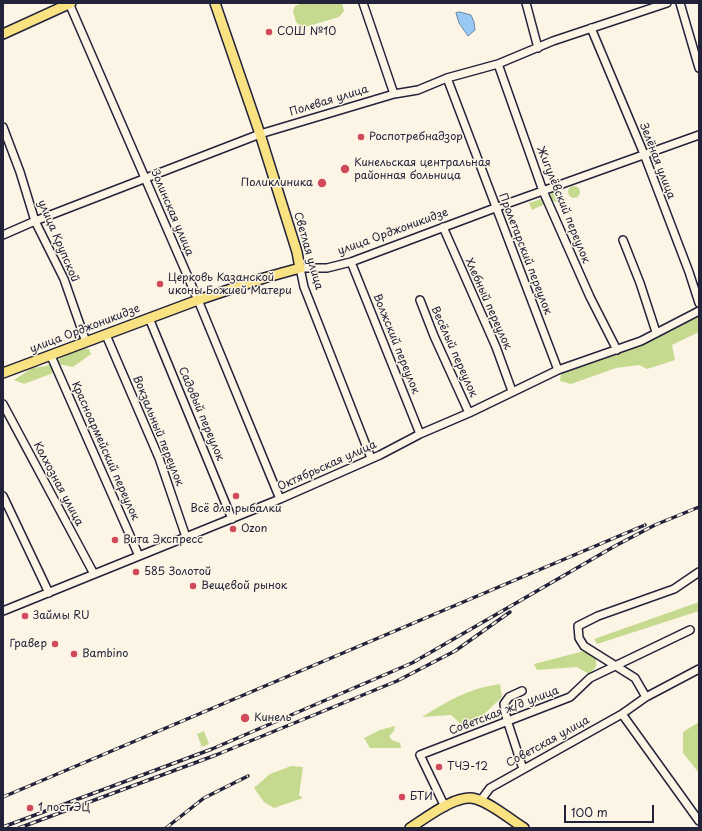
<!DOCTYPE html>
<meta charset="utf-8">
<style>
body{margin:0}
#map{position:relative;width:702px;height:831px;overflow:hidden;background:#fcf5e5;font-family:"Playpen Sans",sans-serif}
canvas{display:block}
.frame{position:absolute;inset:0;border:4px solid #22223b;pointer-events:none}
.scale{position:absolute;left:564px;top:805px;width:90px;height:18px;box-sizing:border-box;border:2px solid #22223b;border-top:0;padding-left:5px;font-size:12px;line-height:14px;white-space:nowrap;color:#22223b;-webkit-text-stroke:3px #fcf5e5;paint-order:stroke}
</style>
<div id="map">
<canvas width="702" height="831"></canvas>
<div class="frame"></div>
<div class="scale">100 m</div>
</div>
<script>
const g = document.querySelector('canvas').getContext('2d');
g.lineJoin = 'round';
function fill(path, color) {
  g.fillStyle = color;
  g.fill(path, 'evenodd');
}
function strokePath(path, color, width, dash) {
  g.strokeStyle = color;
  g.lineWidth = width;
  g.lineCap = dash ? 'butt' : 'round';
  g.setLineDash(dash || []);
  g.stroke(path);
}
function label(font, color, halo, rows, align = 'center') {
  g.font = font + ' "Playpen Sans",sans-serif';
  g.lineWidth = 3;
  g.setLineDash([]);
  g.textBaseline = 'middle';
  g.strokeStyle = halo;
  g.fillStyle = color;
  for (const [text, x, y, turn = 0] of rows) {
    g.save();
    g.translate(x, y);
    g.rotate((+turn || 0) * Math.PI / 180);
    g.textAlign = isNaN(turn) ? turn : align;
    if (halo) g.strokeText(text, 0, 0);
    g.fillText(text, 0, 0);
    g.restore();
  }
}
fill(new Path2D(`
 M302,3h40l2,8 -5,6 -37,11 -6,-6 -3,-11 2,-5z
 M568 192a6 6 0 1 1 12 0a6 6 0 1 1-12 0Z
 M550.5 196a5.5 5.5 0 1 1 11 0a5.5 5.5 0 1 1-11 0Z
 M541,199l4,5 -13,6 -3,-7z
 M699,317v15l-27,13 3,15 -28,9 -8,-4 -23,3 -45,16 -11,-3 1,-7 27,-12 50,-16 48,-25z
 M80,348l9,1 2,5 -18,13 -15,-3 -5,9 -29,11 -10,-4 18,-12 14,-2z
 M699,602v9l-102,33 -3,-5z
 M584,651l12,5v11l-7,7 -12,-7 -40,3 -3,-6z
 M500,684l2,13 -26,25 -14,3 -11,-10 -29,2c25,-16 48,-29 78,-33z
 M699,722v51l-16,-20v-21z
 M395,726l-1,5 -5,5 3,4 8,3 1,5h-31l-6,-10 16,-8z
 M204,731l5,13 -7,3 -5,-13z
 M291,766l12,1 -4,28 4,3 -29,10 -10,-6 -10,-14 16,-14z`), '#c6da8f');
const water = new Path2D(`
 M460,12l11,3 3,7 1,8 -7,6 -9,-13 -3,-10z`);
fill(water, '#99c8f4');
strokePath(water, '#6986aa', 1);
const minor = new Path2D(`
 M69,3l129,297 82,199
 M363,3l31,91
 M526,3l12,45
 M680,3l19,65
 M591,28l53,126 45,118 10,31
 M498,64l45,127 47,106 27,53
 M447,78l111,292
 M3,127l17,45 15,49 29,58 22,63
 M443,227l53,120 16,44
 M3,235l32,-14 225,-87 134,-40 24,-4 29,-12 51,-14 55,-23 114,-38
 M623,240l17,43 16,49
 M351,262l69,172
 M420,300l14,36 35,77
 M149,318l83,201
 M106,335l53,123 27,79
 M51,356l88,200
 M3,404l91,170
 M371,458l-67,-171 -4,-19h27l24,-6 144,-54 204,-73
 M3,496l46,97
 M3,611l277,-112 100,-44 40,-21 49,-21 89,-43 83,-29 58,-30
 M522,691l-13,6 -5,7 3,16 16,49
 M646,697l-11,-19 -51,-32 -5,-8 -1,-12 20,-10 76,-27 25,-17
 M622,714l77,107
 M481,800l9,-12 132,-74 24,-17 53,-28
 M445,807l-25,-52 150,-58 20,-19 100,-48`);
const major = new Path2D(`
 M3,34l68,-31
 M3,373l195,-73 66,-22 36,-10 -3,-16 -37,-118 -45,-131
 M410,828c16,-10 47,-35 66,-29 17,5 33,20 48,29`);
strokePath(minor, '#22223b', 10);
strokePath(major, '#22223b', 12);
strokePath(minor, '#fcf5e5', 7);
strokePath(major, '#f8e281', 9);
const rail = new Path2D(`
 M3,797l642,-272
 M3,827l209,-78 200,-86 203,-117 40,-21 44,-18
 M19,828l197,-73 181,-74 58,-30 55,-39
 M166,828l38,-30 44,-22`);
strokePath(rail, '#22223b', 3.5);
strokePath(rail, '#fcf5e5', 2, [6]);
for (const [x, y, r, color] of [
 [269,32,4,"#d1495b"],
 [361,137,4,"#d1495b"],
 [345,169,5,"#d1495b"],
 [322,183,5,"#d1495b"],
 [160,284,4,"#d1495b"],
 [236,496,4,"#d1495b"],
 [233,529,4,"#d1495b"],
 [115,540,4,"#d1495b"],
 [136,572,4,"#d1495b"],
 [193,586,4,"#d1495b"],
 [25,616,4,"#d1495b"],
 [55,644,4,"#d1495b"],
 [74,654,4,"#d1495b"],
 [245,718,5,"#d1495b"],
 [439,767,4,"#d1495b"],
 [402,797,4,"#d1495b"],
 [30,808,4,"#d1495b"]
]) {
  const dot = new Path2D();
  dot.arc(x, y, r, 0, 2 * Math.PI);
  g.fillStyle = color;
  g.fill(dot);
  strokePath(dot, '#fcf5e5', 1.5);
}
label('11px', '#22223b', '#fcf5e5', [
 ["СОШ №10",277,32],
 ["Роспотребнадзор",369,137],
 ["Кинельская центральная",354,163],
 ["районная больница",354,176],
 ["Поликлиника",313,183,"right"],
 ["Церковь Казанской",168,278],
 ["иконы Божией Матери",168,291],
 ["Всё для рыбалки",236,509,"center"],
 ["Ozon",241,529],
 ["Вита Экспресс",123,540],
 ["585 Золотой",144,572],
 ["Вещевой рынок",201,586],
 ["Займы RU",33,616],
 ["Гравер",47,644,"right"],
 ["Bambino",82,654],
 ["Кинель",254,718],
 ["ТЧЭ-12",447,767],
 ["БТИ",410,797],
 ["1 пост ЭЦ",38,808]
], 'left');
label('11px', '#22223b', '#fcf5e5', [
 ["Полевая улица",329,101,-17],
 ["Зелёная улица",657,161,69],
 ["Жигулёвский переулок",563,205,68],
 ["Золинская улица",172,213,67],
 ["улица Орджоникидзе",393,232,-20],
 ["улица Крупской",58,241,67],
 ["Светлая улица",308,251,74],
 ["Пролетарский переулок",525,254,69],
 ["Хлебный переулок",488,304,66],
 ["улица Орджоникидзе",85,329,-21],
 ["Волжский переулок",396,344,68],
 ["Весёлый переулок",454,352,66],
 ["Садовый переулок",201,414,67],
 ["Вокзальный переулок",158,431,68],
 ["Красноармейский переулок",105,451,66],
 ["Октябрьская улица",327,466,-24],
 ["Колхозная улица",58,484,62],
 ["Советская ж/д улица",504,711,-21],
 ["Советская улица",548,742,-29]
]);
</script>
